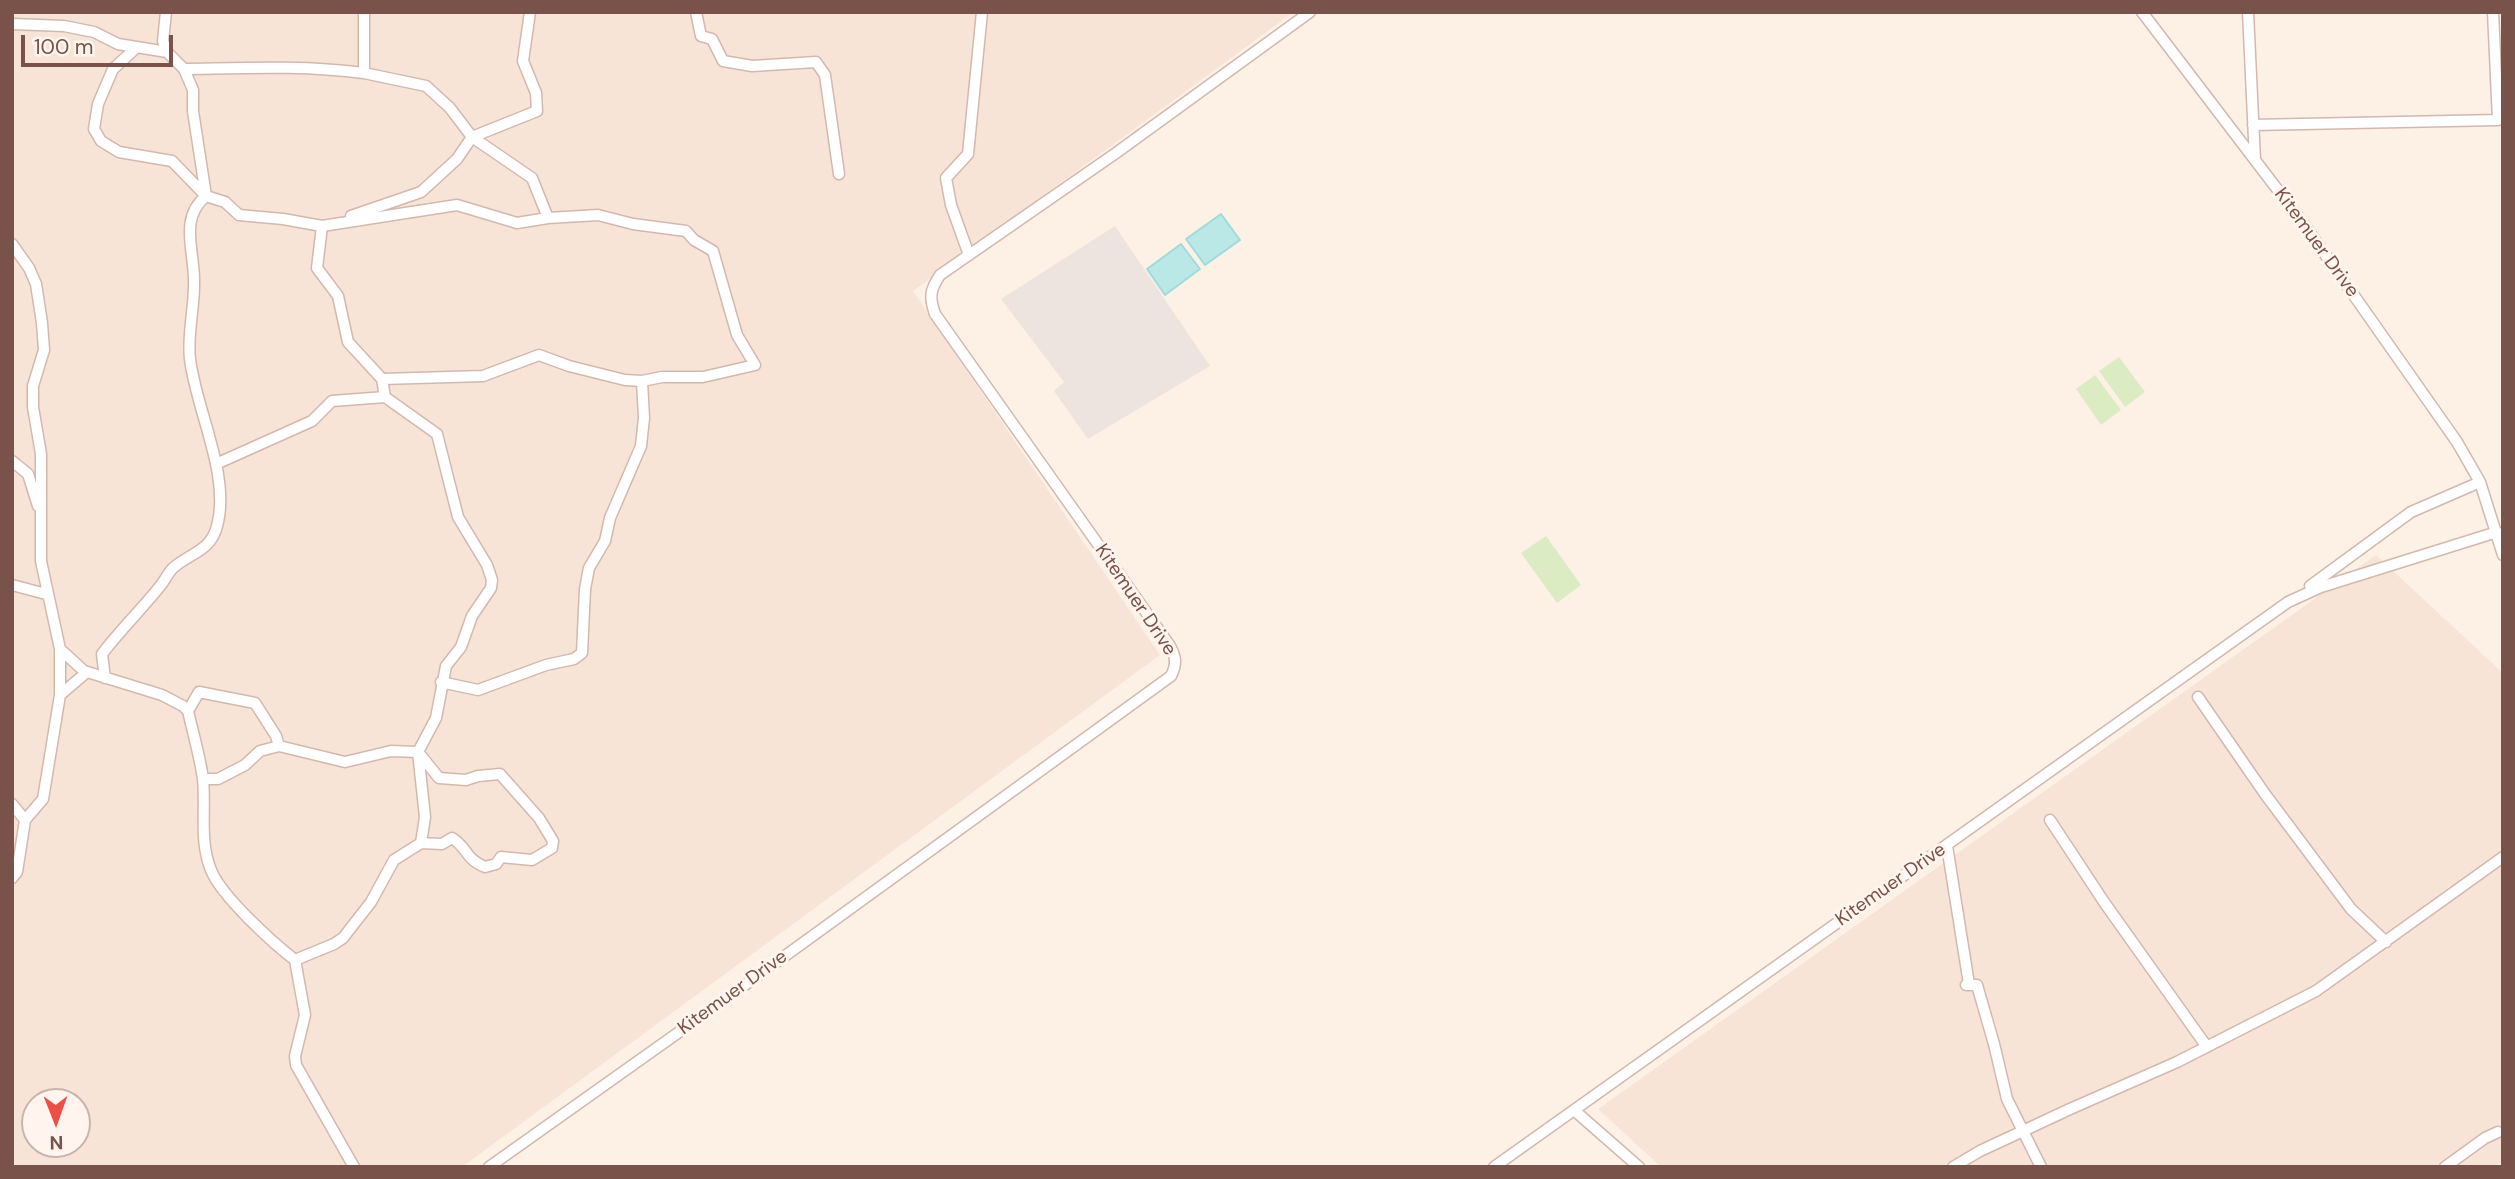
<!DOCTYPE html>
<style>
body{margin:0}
#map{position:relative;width:2515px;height:1179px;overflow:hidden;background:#fdf1e6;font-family:"DM Sans",sans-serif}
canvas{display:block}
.frame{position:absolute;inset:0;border:14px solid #795249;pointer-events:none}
.north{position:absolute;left:21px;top:1088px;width:70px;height:70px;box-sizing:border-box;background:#fff5ee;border:2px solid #c9b4ac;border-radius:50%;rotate:179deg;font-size:19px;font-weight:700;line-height:28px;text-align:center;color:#795249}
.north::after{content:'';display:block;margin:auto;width:24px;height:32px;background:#ed4f46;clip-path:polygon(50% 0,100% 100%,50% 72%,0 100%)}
.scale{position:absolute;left:21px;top:35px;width:152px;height:32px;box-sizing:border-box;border:4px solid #795249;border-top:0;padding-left:9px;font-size:21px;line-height:24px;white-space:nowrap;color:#795249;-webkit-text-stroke:5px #fff5ee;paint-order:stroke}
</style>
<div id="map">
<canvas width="2515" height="1179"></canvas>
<div class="frame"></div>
<div class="north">N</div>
<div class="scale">100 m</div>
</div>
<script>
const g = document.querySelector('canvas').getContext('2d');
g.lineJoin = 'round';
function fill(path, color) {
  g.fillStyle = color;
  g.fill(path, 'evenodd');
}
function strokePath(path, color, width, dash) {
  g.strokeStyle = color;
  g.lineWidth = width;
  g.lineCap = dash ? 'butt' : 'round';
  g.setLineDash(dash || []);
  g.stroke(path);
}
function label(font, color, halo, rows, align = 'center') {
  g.font = font + ' "DM Sans",sans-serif';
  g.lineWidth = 6;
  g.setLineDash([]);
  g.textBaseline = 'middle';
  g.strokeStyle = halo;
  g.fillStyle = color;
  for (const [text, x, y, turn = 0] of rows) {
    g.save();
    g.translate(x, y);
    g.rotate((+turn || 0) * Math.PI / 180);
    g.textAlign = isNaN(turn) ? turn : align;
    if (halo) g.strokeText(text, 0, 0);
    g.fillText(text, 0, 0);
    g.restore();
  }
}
fill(new Path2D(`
 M12,12h1282l-381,279 247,364 -698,512h-450zM35,1102h42v42h-42z
 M2376,555l127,118v489l-10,5h-832l-63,-58z`), '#f8e4d7');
fill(new Path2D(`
 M1115,226l95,140 -122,73 -34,-48 10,-9 -63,-83z`), '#ede4e0');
fill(new Path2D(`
 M2119,357l26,35 -20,15 -26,-36z
 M2095,375l26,35 -20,15 -25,-36z
 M1546,536l35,49 -24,18 -36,-50z`), '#dbecc3');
const water = new Path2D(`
 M1221,214l19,26 -35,25 -19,-26z
 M1181,244l19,25 -35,26 -18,-26z`);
fill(water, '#b9e8e7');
strokePath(water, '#9fdbda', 2);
const street = new Path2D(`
 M364,12v61l62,13 24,22 22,29 60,41 16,40 50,-3 35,9 53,7 8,9 19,11 24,84 18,30 -52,12h-41l-20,4 -17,-1 -56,-14 -30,-11 -56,21 -101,3
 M696,12l5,24 11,3 11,22 29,5 64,-4 9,13 14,99
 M2142,12l161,211 154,219 23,40 23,73
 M2248,12l7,148
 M12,24l52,2 30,6 24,12 49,8
 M136,48l-23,21 -15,35 -4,25 7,12 18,11 53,9 34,35 19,6 14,13 44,4 39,7 135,-21 60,18 31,-5
 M184,69c62,-1 117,-4 180,4
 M2253,125l245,-5 -5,-108
 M351,216l70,-24 36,-33 15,-22 65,-26 -1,-18 -13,-32 7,-49
 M322,226l-5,42 21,28 10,46 34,37 3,18
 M12,244l17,24 7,16 6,39 2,27 -11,36v21l8,47v107l19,88 24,22 78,24 21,11 5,5c5,22 12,46 15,68 3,31 -4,62 8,91 10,26 62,73 84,90l10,55 -10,41 1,9 58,102
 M969,255l-18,-50 -5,-27 22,-24 14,-142
 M12,461l16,13 10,32
 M216,464l96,-43 20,-20 53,-4 52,37 21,83 29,48 5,15 -1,8 -19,28 -11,31 -15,19 -10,52 -18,34 7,65 -4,26
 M12,585l34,9
 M2310,586l101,-74 69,-30
 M105,678l-3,-24c18,-24 40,-45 59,-69 4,-5 7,-12 12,-17 17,-15 38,-17 44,-42 14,-50 -21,-116 -27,-167 -3,-26 5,-53 4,-79 0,-30 -15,-62 12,-84l-13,-85v-21l-9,-21 -17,-17 -4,-11 3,-29
 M441,682l37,8 68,-25 28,-6 8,-6 3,-64 4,-21 16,-27 5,-23 31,-72 3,-28 -2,-37
 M60,695v-46
 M2198,697l67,97 86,115 35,33
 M188,711l11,-19 56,11 21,33 3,10
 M203,779h15l27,-14 15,-14 19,-5 66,16 46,-11 27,1 21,26 27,2 12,-4 22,-2 39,44 14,23 -1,7 -20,12 -31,-3 -5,7 -11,3c-21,-9 -16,-18 -33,-29l-10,6 -21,-1 -27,17 -23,42 -28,36 -9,6 -39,16
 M12,804l13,16 -8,52 -5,6
 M25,820l18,-21 17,-104 27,-23
 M2050,820l54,82 103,145
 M1947,846l22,138
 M1966,985h11l17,59 13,55 34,68
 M1575,1111l64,56
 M489,1167l238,-169 444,-322c6,-12 5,-19 -1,-30l-235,-332c-6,-17 -5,-24 5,-39l176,-122 194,-141
 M1494,1167l794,-565 33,-15 176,-55
 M1953,1167l27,-16 90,-42 107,-47 139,-71 187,-134
 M2445,1167l40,-29 13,-6`);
strokePath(street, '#d3b8ae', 13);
strokePath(street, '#fff', 10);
label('19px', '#795249', '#fff5ee', [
 ["Kitemuer Drive",2316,243,54],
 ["Kitemuer Drive",1135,600,56],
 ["Kitemuer Drive",1891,885,-35],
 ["Kitemuer Drive",733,993,-36]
]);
</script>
